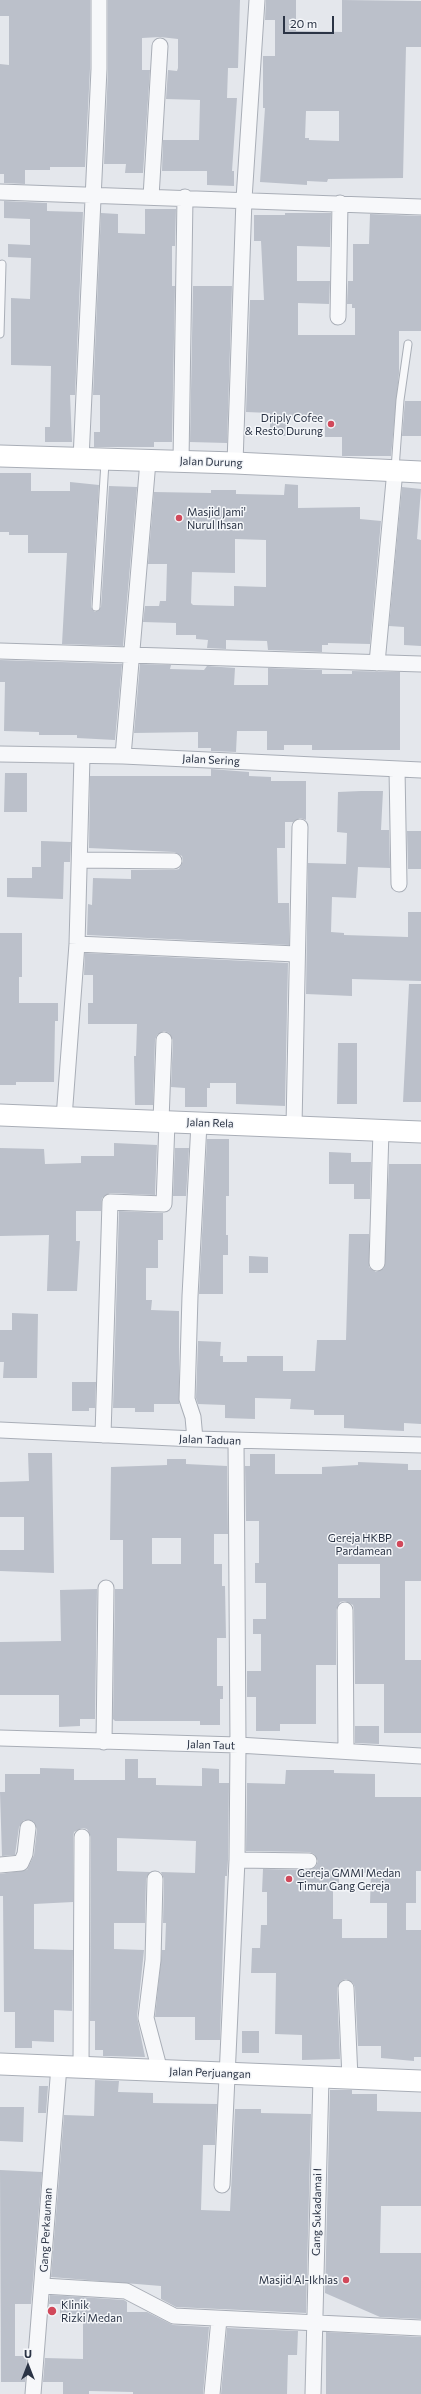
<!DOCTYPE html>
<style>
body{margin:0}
#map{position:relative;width:421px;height:2394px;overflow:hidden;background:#e4e7ec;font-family:Commissioner,sans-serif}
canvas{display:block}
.north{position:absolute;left:8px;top:2346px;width:40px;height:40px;-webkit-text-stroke:3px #f4f6f9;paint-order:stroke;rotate:0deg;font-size:11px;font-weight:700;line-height:16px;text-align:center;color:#2b3445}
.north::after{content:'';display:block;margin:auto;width:14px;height:18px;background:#2b3445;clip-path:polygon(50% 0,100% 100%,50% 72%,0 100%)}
.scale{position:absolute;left:283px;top:16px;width:51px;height:18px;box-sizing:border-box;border:2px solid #2b3445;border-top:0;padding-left:5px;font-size:12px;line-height:14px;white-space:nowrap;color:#2b3445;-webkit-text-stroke:3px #f4f6f9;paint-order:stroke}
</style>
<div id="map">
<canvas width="421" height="2394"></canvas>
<div class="north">U</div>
<div class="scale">20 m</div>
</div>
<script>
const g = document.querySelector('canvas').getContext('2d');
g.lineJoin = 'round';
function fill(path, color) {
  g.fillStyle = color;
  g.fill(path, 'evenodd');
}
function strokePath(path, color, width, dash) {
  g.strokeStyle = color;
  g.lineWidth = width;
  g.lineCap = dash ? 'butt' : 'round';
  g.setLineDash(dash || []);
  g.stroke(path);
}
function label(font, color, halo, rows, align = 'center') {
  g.font = font + ' Commissioner,sans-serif';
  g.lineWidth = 3;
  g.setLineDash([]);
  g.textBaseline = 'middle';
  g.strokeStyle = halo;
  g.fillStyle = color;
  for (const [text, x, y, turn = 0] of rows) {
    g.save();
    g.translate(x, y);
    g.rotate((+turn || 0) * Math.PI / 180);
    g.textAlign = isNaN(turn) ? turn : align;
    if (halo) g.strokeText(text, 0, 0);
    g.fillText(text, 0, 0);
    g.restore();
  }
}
fill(new Path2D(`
 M0,0h90v69l-5,98h-35v3h-25v14l-21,-1v-9h-4v-110l9,1v-49h-9z
 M108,0h132l-2,68h-10l-1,30h10l-5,73h2v15l-27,-1v-14h-45l1,-31h36l1,-40 -34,-1 2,-29 9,1 1,-3v-29l-18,-2 -18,1v32h8l-7,103h-18l1,-9h-22l4,-95z
 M266,0h30v31l46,1v-32l79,1v46h-15l-3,131 -75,1 -1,3 -20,-1v4l-47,-3 5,-74h-2v-52h12v-36h-10zM306,111h33v30l-30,-1v-2h-4z
 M4,201l43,2v8l36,1 -8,183h-5l2,47h-27v-15h5l1,-61 -40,-1v-67l19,1 1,-41 -23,-1v-13l22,1v-26l-26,-1z
 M145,209h31l-1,37h-3v40h3l-3,156h-18v5h-60v-15h6v-37h-7l8,-182 17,1v19l27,1z
 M285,213h46l-1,34 -33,-1v35h33l-1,23 -31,-1v32h57v-27h-3v-4h-5l1,-23h5v-37h16l1,-30 51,2v115h-22v42l-8,83h-49v-19h-17v-20h-37v19h-18v-23l-24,-1 4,-112h14l-3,-59h-7v-26h31z
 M193,286h39l-5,157 -37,-1z
 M405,401h16v35h-19z
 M0,473h31v18h39v-9l29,3 -8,122 4,5 6,-5 8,-121 28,1 -14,159 -61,-2 5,-91h-39v-18h-19v-3h-9z
 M285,484l13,1v23l62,-1v12l21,2 -11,123 -42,-1v2h-6v7l-54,-2 -1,-9 -41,-1v9l-19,-1 1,-8 -12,-1v-4h-20v-12l-33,-1 2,-16h14l1,-5h6l1,-37h-19l6,-72 57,1v-3h25v4l48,1zM235,539l31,1v47l-32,-1v20l-41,-1 -2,-2 1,-31 43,1z
 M402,487l19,2 -4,50 4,1v106l-17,-1v-18l-15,-1z
 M0,660l122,4 -7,76 -38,-2v-3h-38v-3l-35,-1 1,-49h-5z
 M140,664l31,1 -1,4 34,1 3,-4 28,2 -1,17h34v-17l54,2v4h30v-3l48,1v78h-88v-5h-28v5h-17v-19h-30l-1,21 -25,-1v-3h-13v-16l-64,1z
 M211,769l38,3v4l22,1v4h35v39l-6,-2 -7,4h-8v26h-8l1,55h11v42l-202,-10 1,-31 4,1 1,-27 38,1v-9h43l5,-1 4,-8 -1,-5 -8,-4 -85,-4 1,-72h121z
 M5,773h22v39h-23z
 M361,791h22l-2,39h8l1,38 -32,-1 -2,31 -24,-1 -1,35 13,1v2l64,2v-25h13v69l-69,-2v17l-46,-2 2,-131 38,1 1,-31 -10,-1 1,-40z
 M407,831h14v38h-13z
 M41,841l30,1 -1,20h-6l-1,37 -56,-2v-19h25v-11h9z
 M0,933h22v44h-3v26h39v18h-3l-1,61h-38v3h-16z
 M85,953l203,10 -3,143 -49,-2v-21h-26v5h-3v19h-22v-19l-14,-1 2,-47 -4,-7 -5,-2 -7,4 -2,5 -2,65h-18l-1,-49h2l1,-32h-49v-21h5v-28h-9z
 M409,984h12v118h-18z
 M338,1043h19v61h-20z
 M207,1139h22v57h-3v39h2v20h-5v39h-24z
 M114,1143l43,2 -2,50 -45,-2 -8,5 -1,13h-25v30h4l-3,50h-30l2,-56 -49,1v-88l44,1 1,15 36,-1v-7h33z
 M175,1148h14l-3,48h-13z
 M329,1152l22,1v9h20l-1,37h-16v-15h-25z
 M389,1164h32v260l-17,-1v8l-60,-3v-13h-30v-5l-24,-1 1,-10 -36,-1v21l-30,-1v-13l-27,-1 -2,-6 2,-57 23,1 -1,14h3v6h24v-6h36v15h32l2,-31h29l3,-106h20v33l7,5 8,-4z
 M119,1211l44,2v27h-5v28h-12v32h6l-1,10 28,1v93h-25v8h-19v-4h-22z
 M249,1256l19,1v16h-19z
 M12,1313l26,1 -1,64h-34l1,-16h-4v-32h12z
 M72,1382h24l-1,26h-6v3h-17z
 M28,1453h24l2,120 -54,-2v-21h24v-33h-24v-35l29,-1z
 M250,1454h25v20h47v-7l36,-2v-3l50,2v6h13v111h-16v79h16v73h-37v-49h-29l-1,-74 -1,-5 -8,-4 -5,1 -4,8v55h-20v59h-36v7h-24v-34h-9v-26h14v-37h-8v-15h13v-36h-11v-20h4v-42h-13l-1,-55h5zM338,1564h42v34h-42z
 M167,1459h19v5l41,2 1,68h-14v30h8v22h3l1,52h-9v48h6v13h-3v26h-20v-4h-85l-2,-2 2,-130h8v-49h-13l1,-73 56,-2zM152,1538h29v26h-29z
 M97,1589l-2,130h-15v7l-21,1v-32h-59v-53l61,-1 -1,-51z
 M355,1726h24v18l-24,-1z
 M125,1759h13v19h18v7l46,1v-18l17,1v14h10l-1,77 -1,16h-2l-5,164h-25v-23h-40l7,-67h3l1,-27h-3l1,-44 -3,-7 34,1 1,-32 -79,-3v33l33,1 -4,7 -1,44h-31v26l30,1 -7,67 8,40 -42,-1v-6h-8v-29h-5l1,-184 -4,-8 -5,-1 -8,4 -1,5v65l-39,2v45l39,1 -1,61 -18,-1v32l-22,-1v7h-17v-36h-11l-1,-116h-3v-22l27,-4 7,-15 3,-26 -4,-8 -9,-1 -5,7 -4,28 -13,1 -2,-64h5v-18h35v-6l34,1v11h51z
 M286,1770h48v3l41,1v23h46v74h-5v32h-10v27h15v127h-7v4l-33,-3v-12h-23l-3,-58 -2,-5 -7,-4 -5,2 -4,7 3,71 -38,1v-25l-27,-1 1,-61h-25l1,-25h8l1,-23h6v-33h-5l1,-23 46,1 7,-4 2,-5 -4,-7 -5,-2 -63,-1 1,-68 38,1zM339,1873h32l-1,30h17v35h-45v-19h-9v-35h6z
 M242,2031h17v22h-17z
 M95,2080l24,1 -1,11 35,1v10l64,1 -2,41h-12l-2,65 29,1 5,-102h26v4l50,1 -5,199 -130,-6 -15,-8v-13l-110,-9 13,-162 30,1z
 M39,2086h9l-2,27h-8z
 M330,2090h22v4h25v17l44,1v94h-40l-1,47h41v66l-41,-2 -55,-24z
 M0,2107h24l-1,35 -23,-1z
 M0,2170l42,2 -11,132h-16v52h12l-2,26h-24z
 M50,2295l74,5 3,2v10h20l26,13 36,2 -6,67h-70v-2l-44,-1v3h-26v-12h-20l2,-24 38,1v-37h-2v-3l-21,-1v-14h-11z
 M227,2328l71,3 -1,24h-9l-1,39h-66z
 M326,2332l95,5v57h-95z`), '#bbc0ca');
const lane = new Path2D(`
 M0,334l2,-70
 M395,469l5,-69 8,-56
 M96,607l9,-145`);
const street = new Path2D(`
 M0,192l421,15
 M151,197l9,-151
 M338,317l2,-114
 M81,459l18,-390v-69
 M181,461l4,-264
 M235,463l9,-264 13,-199
 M0,651l421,13
 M377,663l18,-193
 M0,754l123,2 298,14
 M123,756l25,-295
 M397,769l2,115
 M81,860l93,1
 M77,944l219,10
 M64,1118l13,-174 5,-188
 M161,1121l3,-81
 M294,1126l6,-299
 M377,1263l4,-133
 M0,1430l195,9 226,6
 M103,1435l7,-233 54,2 3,-82
 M195,1439l-2,-22 -6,-18 3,-103 9,-173
 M345,1610l1,141
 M0,1738l238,7 183,11
 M104,1742l2,-154
 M237,1860l72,1
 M0,1865l21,-2 4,-9 3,-26
 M155,1879l-2,81 -7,58 14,53
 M346,1988l4,90
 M81,2067l1,-230
 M222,2185l15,-325 1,-115 -2,-304
 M43,2286l83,5 48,25 247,12
 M33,2394l26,-328
 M212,2394l7,-75
 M313,2394l8,-317`);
const secondary = new Path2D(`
 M0,456l235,7 186,9
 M0,1115l421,17
 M0,2064l421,17`);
strokePath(lane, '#a9aeb7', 9);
strokePath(street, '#a9aeb7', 17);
strokePath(secondary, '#a9aeb7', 23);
strokePath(lane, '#f7f8fa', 7);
strokePath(street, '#f7f8fa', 15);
strokePath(secondary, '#fff', 21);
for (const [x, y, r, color] of [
 [331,424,4,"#d1495b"],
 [179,518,4,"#d1495b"],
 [400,1544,4,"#d1495b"],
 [289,1879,4,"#d1495b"],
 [346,2280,4,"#d1495b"],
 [52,2311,5,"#d1495b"]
]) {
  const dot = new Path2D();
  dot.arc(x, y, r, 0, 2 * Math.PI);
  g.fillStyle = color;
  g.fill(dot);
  strokePath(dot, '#f4f6f9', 1.5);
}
label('11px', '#2b3445', '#f4f6f9', [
 ["Driply Cofee",323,418],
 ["& Resto Durung",323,431],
 ["Masjid Jami'",187,512,"left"],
 ["Nurul Ihsan",187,525,"left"],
 ["Gereja HKBP",392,1538],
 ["Pardamean",392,1551],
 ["Gereja GMMI Medan",297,1873,"left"],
 ["Timur Gang Gereja",297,1886,"left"],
 ["Masjid Al-Ikhlas",338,2280],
 ["Klinik",61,2305,"left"],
 ["Rizki Medan",61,2318,"left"]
], 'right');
label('11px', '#2b3445', '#f4f6f9', [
 ["Jalan Durung",211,462,2],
 ["Jalan Sering",211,760,3],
 ["Jalan Rela",210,1123,2],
 ["Jalan Taduan",210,1440,2],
 ["Jalan Taut",211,1745,2],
 ["Jalan Perjuangan",210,2073,2],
 ["Gang Sukadamai I",317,2212,-89],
 ["Gang Perkauman",46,2230,-87]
]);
</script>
